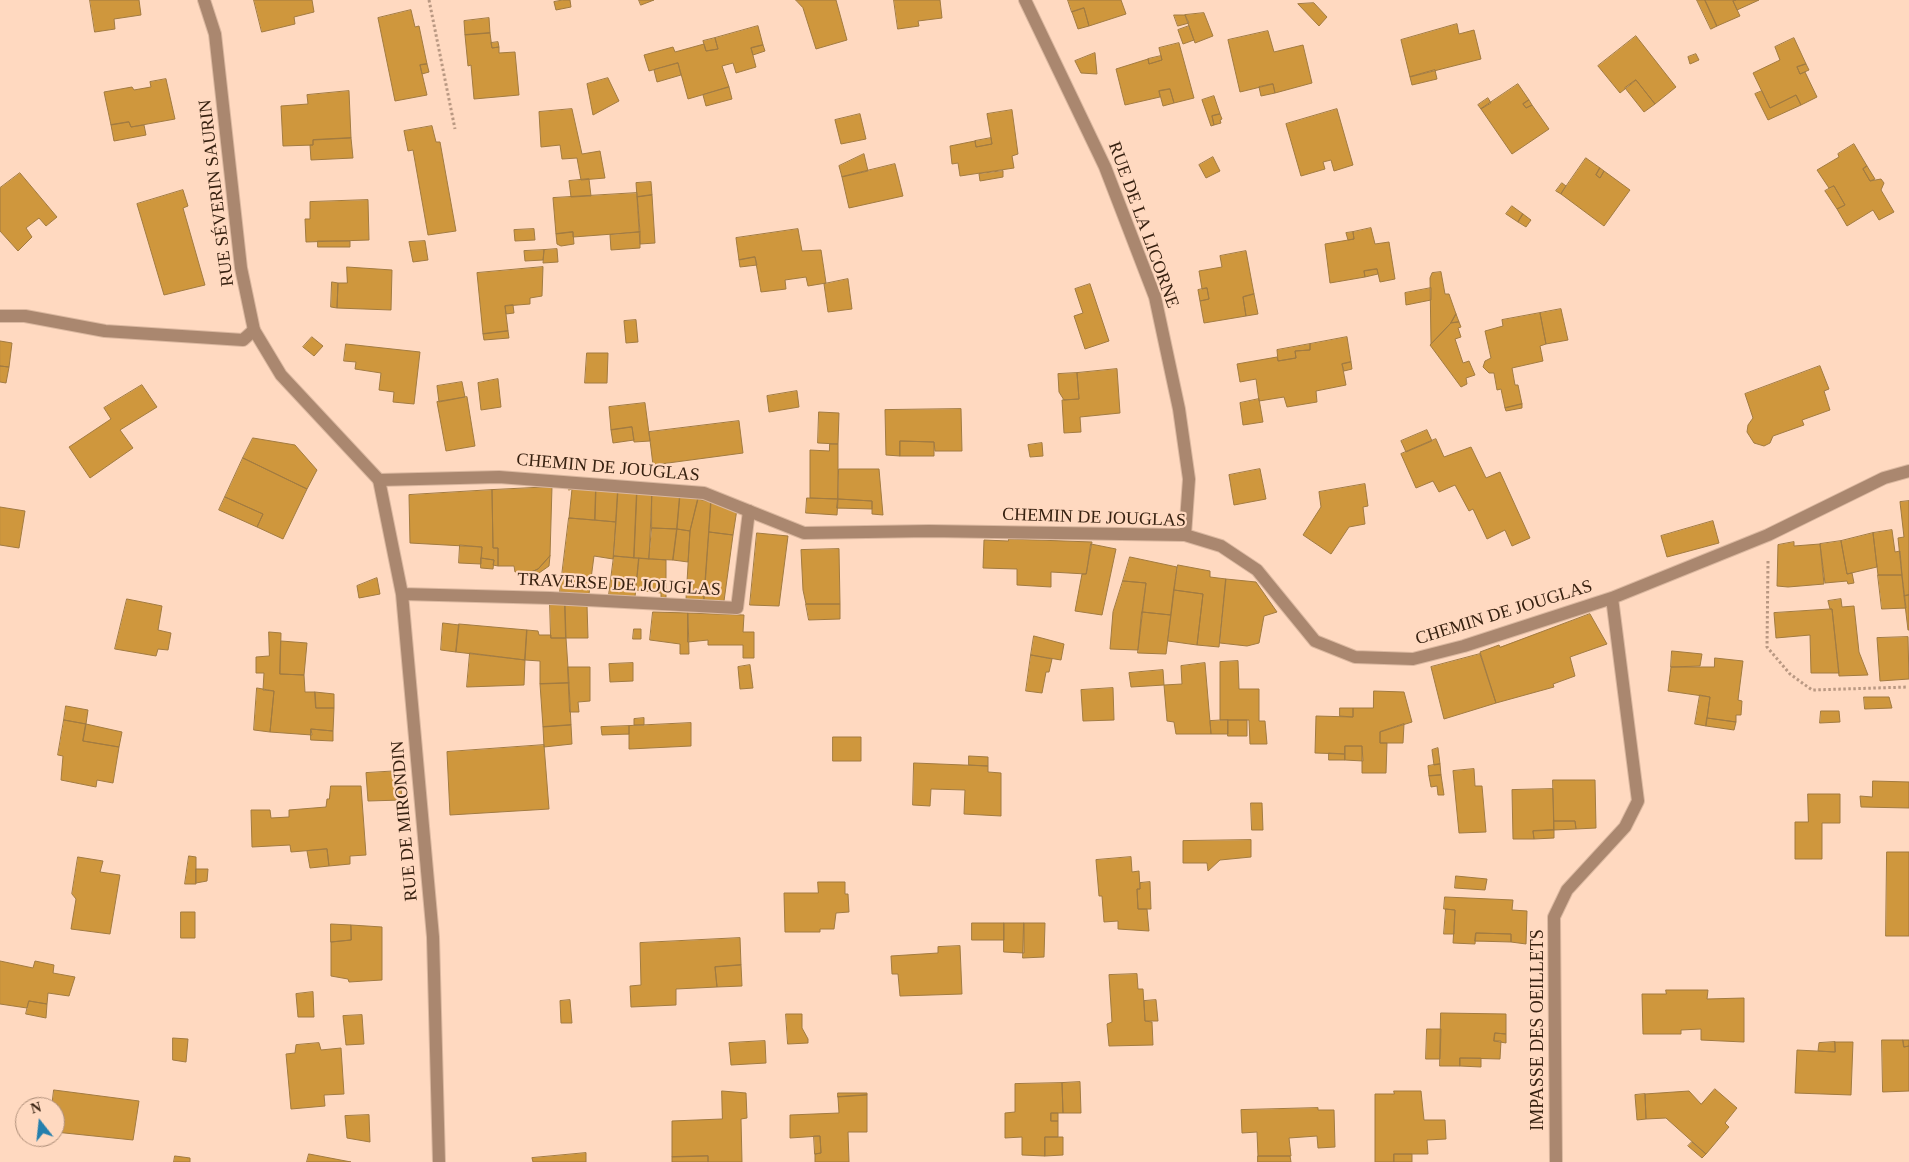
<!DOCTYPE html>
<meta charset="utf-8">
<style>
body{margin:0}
#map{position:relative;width:1909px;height:1162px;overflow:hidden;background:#ffd9c0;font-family:"Times New Roman",serif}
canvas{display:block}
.north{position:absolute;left:15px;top:1097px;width:50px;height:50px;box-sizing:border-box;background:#ffd9c0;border:1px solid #af8f7a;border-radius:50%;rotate:344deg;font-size:14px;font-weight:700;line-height:20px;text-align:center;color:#372110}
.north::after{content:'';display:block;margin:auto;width:18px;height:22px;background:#247fad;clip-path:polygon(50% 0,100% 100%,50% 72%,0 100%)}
</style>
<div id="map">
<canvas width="1909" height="1162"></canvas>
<div class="north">N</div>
</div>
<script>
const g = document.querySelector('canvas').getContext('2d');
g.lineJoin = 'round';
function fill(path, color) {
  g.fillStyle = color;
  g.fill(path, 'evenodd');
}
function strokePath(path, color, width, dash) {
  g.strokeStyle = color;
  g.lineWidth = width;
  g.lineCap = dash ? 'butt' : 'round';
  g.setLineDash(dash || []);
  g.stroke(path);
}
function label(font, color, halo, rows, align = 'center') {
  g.font = font + ' "Times New Roman",serif';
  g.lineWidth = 4.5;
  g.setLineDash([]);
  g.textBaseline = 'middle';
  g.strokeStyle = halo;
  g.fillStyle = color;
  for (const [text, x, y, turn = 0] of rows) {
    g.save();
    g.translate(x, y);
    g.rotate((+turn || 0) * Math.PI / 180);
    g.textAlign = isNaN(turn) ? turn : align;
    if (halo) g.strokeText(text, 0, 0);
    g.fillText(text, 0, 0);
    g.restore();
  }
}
const building = new Path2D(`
 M90,0h49l2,15 -27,4 1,10 -20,3z
 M254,0h58l2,12 -20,5 1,7 -33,8z
 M563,0h7l1,7 -15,3 -2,-8z
 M639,0h15l-13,5z
 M796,0h40l11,40 -31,9 -13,-41z
 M894,0h46l2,18 -24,3 1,5 -21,3z
 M1068,0h53l5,14 -37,12 -5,-18 -12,4z
 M1697,0h8l12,26 -6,3z
 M1705,0h31l-3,1 7,15 -23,10z
 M1736,0h23l-22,10 -4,-9z
 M1314,3l13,14 -8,9 -21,-22z
 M1084,8l5,18 -11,3 -6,-17z
 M411,10l4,17 4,-1 8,38 -7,1 7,30 -32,6 -17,-83z
 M1204,13l9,23 -18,7 -10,-28z
 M1174,15h11l4,8 -11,3z
 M489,18l1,15 -25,2 -1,-14z
 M1457,24l2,10 15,-4 7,29 -71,18 -9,-37z
 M758,26l5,19 -12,3 5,19 -20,6 -3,-10 -11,3 7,21 -41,12 -10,-36 -29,8 -5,-16 29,-8 2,5 29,-8 2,7 12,-2 -3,-11z
 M1189,26l5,14 -11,4 -5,-14z
 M1268,31l6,21 29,-7 9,38 -37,10 -2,-9 -33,8 -12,-52z
 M490,33l2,15 7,-1v6l16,-1 4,43 -45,4 -3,-34 -3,1 -3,-31z
 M1636,36l40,51 -21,17 -19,-24 -16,13 -22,-27z
 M715,38l3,11 -12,2 -3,-10z
 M1794,38l12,26 -9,3 3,7 5,-2 12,25 -16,8 -5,-10 -26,13 -17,-35 27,-13 -5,-13z
 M498,42l1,5 -7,1 -1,-5z
 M1179,43l15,55 -20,5 -4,-14 -11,2 1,6 -35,8 -9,-36 32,-10 1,5 13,-4 -3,-12z
 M763,45l2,6 -12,4 -2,-7z
 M1095,53l2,21 -16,-1 -6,-12z
 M1696,54l3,6 -9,4 -2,-7z
 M1161,56l1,4 -13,4 -1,-5z
 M678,63l3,12 -24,7 -3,-12z
 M427,64l2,8 -7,2 -2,-9z
 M1806,64l3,6 -9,4 -3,-7z
 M1435,70l2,9 -25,6 -2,-8z
 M608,78l11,23 -26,14 -6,-31z
 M166,79l9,40 -44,8 -2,-5 -18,3 -7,-33 28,-5 2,3 17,-3 -1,-5z
 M1636,80l19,24 -11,8 -19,-24z
 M1273,84l2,9 -14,3 -2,-9z
 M1518,84l11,16 -6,4 3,4 6,-3 17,24 -37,25 -31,-45z
 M729,87l3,12 -26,7 -3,-11z
 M1170,89l4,14 -11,3 -4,-15z
 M349,91l2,47 -38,2v5l-30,1 -2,-40 27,-2 -1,-9z
 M1762,91l8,17 26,-13 5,10 -33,15 -13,-26z
 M1214,96l6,18 -8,2 2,9 -3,1 -9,-26z
 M1488,98l3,5 -10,6 -3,-4z
 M1529,100l3,5 -6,3 -3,-4z
 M572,109l10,45 18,-3 5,27 -24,2 -4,-22 -15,1 -2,-14 -19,2 -2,-35z
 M1337,109l16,56 -19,6 -3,-11 -8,2 2,7 -24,7 -15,-52z
 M1012,110l6,44 -6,2 2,12 -54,8 -2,-13 -6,1 -2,-18 25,-5 1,6 16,-3 -5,-30z
 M860,114l6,25 -25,5 -6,-24z
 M1220,114l2,5 -2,1 1,3 -7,2 -2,-9z
 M129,122l2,5 13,-2 2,10 -32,6 -3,-16z
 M432,126l4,16h4l16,89 -28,4 -15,-85 -5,1 -4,-20z
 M351,138l2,20 -42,2 -1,-15h3v-5z
 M991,138l1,6 -16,3 -1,-6z
 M1854,144l13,22 -4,3 7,12 11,-2 3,4 -3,7 13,22 -15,8 -6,-10 -26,16 -10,-17 8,-4 -11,-19 -5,2 -12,-18 22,-13 -1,-3z
 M864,154l4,17 -26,6 -3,-11z
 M1213,157l7,14 -14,7 -7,-13z
 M1586,158l14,10 -4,7 4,3 4,-7 26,19 -26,36 -43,-32z
 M895,164l8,32 -54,12 -7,-31z
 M1867,166l8,13 -5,2 -7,-12z
 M1600,168l4,3 -4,7 -4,-3z
 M1003,171v6l-23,4 -1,-7z
 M20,173l37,44 -11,9 -7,-8 -13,10 6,9 -14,14 -18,-20v-43z
 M589,179l2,17 -20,1 -2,-16z
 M651,182l1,13 -15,2 -1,-14z
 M1562,183l4,3 -5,8 -5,-3z
 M1834,186l11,19 -8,4 -12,-18z
 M183,190l5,16 -5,2 22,77 -41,10 -27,-91z
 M637,193l3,39 -67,5v-5l-17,2 -3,-36z
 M652,195l3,48 -15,1 -3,-47z
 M368,200l1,40 -63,2 -1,-23h5v-17z
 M1512,206l11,8 -5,8 -12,-8z
 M1523,214l8,6 -5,7 -8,-5z
 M1371,228l4,16 14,-2 6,37 -15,3 -3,-13 -13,2 1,6 -35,6 -5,-39 29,-5 -1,-7z
 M534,229l1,11 -20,1 -1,-11z
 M798,229l4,22 19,-1 5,33 -18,3 -2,-9 -21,3 1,9 -25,3 -6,-35 -16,3 -3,-22z
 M573,232l1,12 -13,2 -4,-2 -1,-10z
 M640,232v16l-29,2 -1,-15z
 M1353,232l1,7 -6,1 -2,-7z
 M318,241h32v6h-32z
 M425,241l3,19 -15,2 -4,-20z
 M557,249l1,13 -15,1 1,-13z
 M544,250l-1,10 -18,1 -1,-10z
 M1246,251l8,43 -11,3 3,19 -42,7 -4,-22 9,-2 -2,-11 -5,1 -3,-18 23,-4 -2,-11z
 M755,257l2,8 -17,2 -1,-7z
 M347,267l45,3 -1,40 -54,-2 1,-25h9z
 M543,267l-1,29 -12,2v6l-25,2 3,25 -25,3 -6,-61z
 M1377,269l1,5 -13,3 -1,-6z
 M1441,272l4,22h4l7,20 -5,9 -20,21 -1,-66 2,-5z
 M848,279l4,30 -24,3 -4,-28z
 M332,282l6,1 -1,25 -6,-1z
 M1090,284l19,57 -24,8 -11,-33 9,-3 -8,-24z
 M1207,288l2,11 -9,2 -2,-11z
 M1431,288v12l-25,5 -1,-12z
 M1254,294l4,20 -12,2 -3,-19z
 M513,305l1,8 -8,1 -1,-8z
 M1561,309l7,31 -22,4 -6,-31z
 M1540,313l6,31 -6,2 3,15 -31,7 3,17h3l4,19 -17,4 -4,-19 -4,1 -3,-17h-5l-6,-6 2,-6 6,-3 -6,-27 18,-5 -1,-6z
 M1456,314l3,8 -8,1z
 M636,320l2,22 -12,1 -2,-22z
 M1459,322l2,5 -3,1 3,9 -6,2 8,24 6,-2 6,14 -9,3 1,6 -6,3 -31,-42 21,-22z
 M508,331l1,7 -25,2 -1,-6z
 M312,337l11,9 -9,10 -11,-9z
 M1347,337l4,25 -9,2 4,21 -30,6 1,11 -30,5 -3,-10 -25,4 -3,-22 -16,3 -3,-18 40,-7 1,4 18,-3 -1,-7 15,-1v-6z
 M0,341l12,2 -3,24 -9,-1z
 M346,344l74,8 -6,52 -21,-2 1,-10 -15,-2 2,-17 -26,-4 1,-7 -12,-1z
 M1310,344v6l-15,1 1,7 -18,3 -1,-11z
 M587,353h21l-1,30h-22z
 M1351,362l1,7 -8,2 -2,-7z
 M0,366l9,1 -3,16 -6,-1z
 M1820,366l9,23 -5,2 6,19 -28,10 2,5 -31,11 -3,7 -6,3 -10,-3 -7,-11 1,-7 5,-7 -8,-24z
 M1117,369l3,44 -40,4 1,15 -17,1 -2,-33 17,-1 -2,-26z
 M1077,373l2,26 -15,1 -5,-8 -1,-18z
 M498,379l3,28 -20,3 -3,-27z
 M462,382l3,15 -26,5 -2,-16z
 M142,385l15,22 -37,23 13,18 -43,30 -21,-31 42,-28 -7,-11z
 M797,391l2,16 -30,5 -2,-16z
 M467,397l8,49 -29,5 -9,-49z
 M1259,399l4,23 -20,3 -3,-22z
 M645,403l5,38 -16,1 -2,-15 -21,3 -2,-23z
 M1522,404v4l-16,3 -1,-3z
 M961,409l1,42h-27l-1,-9 -34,-1v15l-14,-1 -1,-45z
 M819,412l20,1 -1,31 -20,-1z
 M739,421l4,32 -90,12 -4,-33z
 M632,427l2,13 -21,3 -2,-13z
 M1427,430l5,11 -26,11 -5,-11z
 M253,438l42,7 22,25 -10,19 -64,-31z
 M1436,439l8,18 27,-10 15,31 14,-6 30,66 -18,8 -7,-16 -18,9 -14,-30 -4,2 -14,-26 -16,7 -6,-11 -17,7 -15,-34z
 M900,441l34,1v14h-34z
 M1042,443l1,13 -13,1 -2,-12z
 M830,444h8v55l-28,-1v-48l19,1z
 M243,458l64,31 -24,50 -26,-12 6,-13 -38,-17z
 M839,469h40l4,46 -11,-1v-13l-34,-2z
 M1260,469l6,30 -32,6 -5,-30z
 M1365,484l3,22 -5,1 2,17 -16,3 -18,27 -28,-19 18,-28 -2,-15z
 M570,486l26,2 -1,32 -26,-2 3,-29 -3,1z
 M552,487l-2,69 -12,13 -7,3h-16l-1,-6h-16v-18h-5l-1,-58z
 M596,488l22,2 -2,32 -21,-2z
 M492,490l1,58h5v18l-5,-1 1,-5 -13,-2 1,-11 -72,-4 -1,-48z
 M618,490l19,1 -3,67 -20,-2z
 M637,491l15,1 -3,67 -15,-1z
 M652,492l28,3 -3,34 -25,-1z
 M680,495l18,4 -8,32 -13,-2z
 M225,497l38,17 -6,13 -38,-17z
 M807,498l31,1 -1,16 -31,-2z
 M698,499l13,3 -7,98 -18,-1 4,-68z
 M838,499l34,2v8l-35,-1z
 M1909,501v94l-5,1 -6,-58 6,-1 -4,-35z
 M711,502l26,7 -4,26 -24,-3z
 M0,507l25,4 -6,37 -19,-3z
 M569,518l47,4 -3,37 -19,-3 -5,38 -29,-2z
 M1713,521l6,22 -52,14 -6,-21z
 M652,528l25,1 -4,31 -24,-1z
 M677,529l13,2 -2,31 -15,-2z
 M1892,530l3,22 5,-1 2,24h-24l-5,-42z
 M709,532l24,3 -9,66 -20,-1z
 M757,533l31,3 -9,70 -29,-1z
 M1873,533l4,34 -30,7 -6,-33z
 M1009,539l83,3 -6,32 -35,-2v15l-34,-2v-16l-34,-1 1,-28 24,1z
 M1841,541l6,33 5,-1 2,10 -6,1 -1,-3 -22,2 -5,-39z
 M1794,542v4l26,-2 4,40 -36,3 -11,-1 1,-41z
 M1091,544l25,5 -14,66 -27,-4 7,-37h4z
 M460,545l22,2 -1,17 -22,-1z
 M839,549l1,55h-34l-3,-14 -2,-40z
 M550,556l-1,10 -10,7 -8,-1 7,-3z
 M614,556l25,2 -4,39 -26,-2z
 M1130,557l47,10 -6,48 -29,-3 4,-29 -23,-2z
 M481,558l13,2 -1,9 -12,-1z
 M639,558l27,2v38h-5v-5l-25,-3z
 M1178,565l32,6v6l16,2 -7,68 -22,-2 6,-51 -29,-4z
 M1878,575h24l4,33 -24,1z
 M377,578l3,16 -21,4 -2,-12z
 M1226,579l30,3 21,30 -13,4 -5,27 -12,3 -27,-3z
 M1123,581l23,2 -8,67 -28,-1 3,-37z
 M1174,590l29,4 -6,51 -29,-4z
 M1909,595v35h-1l-4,-34z
 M127,599l35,7 -4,24 13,3 -3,17 -10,-1 -2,7 -41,-7z
 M1841,599l1,8 12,-1 5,46 9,23 -29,1 -7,-67h-2l-2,-8z
 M550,604l15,1 1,33h-15z
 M806,604h34v15l-31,1z
 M565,605h22l1,33h-22z
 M1830,609h2l7,64h-28l-1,-38 -34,3 -2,-25z
 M653,612l35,1 1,41h-9v-10l-30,-4z
 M1142,612l29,3 -5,39 -28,-1z
 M688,613l56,2 -1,17h11v26h-11v-13h-35v-5l-20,2z
 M1590,614l17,30 -37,13 5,19 -22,8 1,3 -58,16 -16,-51 19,-7 1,2z
 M443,623l16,2 -3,27 -15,-2z
 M459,624l68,6 -2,30 -69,-8z
 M634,629h7v10h-8z
 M527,630l11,1 1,4h12v3h15l3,45 -29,1v-23l-15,-1z
 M269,632l12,1 -1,41 24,1 1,17h10l1,16h18l-1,23 -22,-2 1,6 -42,-3 4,-41 -11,-1 1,-17h-8v-16l13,-1z
 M1034,636l30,8 -3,16 -30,-5z
 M1908,637l1,42 -29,2 -3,-43z
 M281,641l26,2 -3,32 -24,-1z
 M1672,651l30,3 -2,12 -29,1z
 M470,653l55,7 -1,25 -57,2z
 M1480,654l16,49 -52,16 -13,-52z
 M1031,655l21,4 -3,13h-3l-4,21 -16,-2z
 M1715,658l28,3 -5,39 4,1 -1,14h-5v7l-29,-4 3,-21 -42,-6 3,-24h43z
 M1238,661l1,28h20v32h6l2,23h-17l-1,-24h-29v-58z
 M633,663v18l-23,1 -1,-18z
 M1205,663l6,71h-35l-2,-12 -7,-1 -3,-36 18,-1 -1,-18z
 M750,665l3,23 -13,1 -2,-22z
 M568,667h22v34l-12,1 1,10h-9z
 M1163,670l1,15 -33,2 -2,-14z
 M569,683l2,42 -28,2 -3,-43z
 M257,688l17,3 -4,41 -16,-2z
 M1113,688l1,32 -31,1 -2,-31z
 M1374,691l30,1 8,30 -32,10v11h7l-1,30h-24v-27h-17v8l-30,-1 1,-37 37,1v-9h20z
 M315,692l19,2v14h-18z
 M1700,695l10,2 -4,29 -11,-2z
 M1864,697h25l3,11 -27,1z
 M66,706l22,4 -2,14 -22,-4z
 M1340,708h13v9l-13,-1z
 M1821,711h18l1,11 -20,1z
 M644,718v7h-10v-6z
 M1707,718l29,4 -2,8 -28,-4z
 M64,720l22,4 -3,17 36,6 -6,36 -16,-3 -1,7 -35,-7 2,-24 -5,-1z
 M1228,720h19v16h-19z
 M1228,720v14h-17l-1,-13z
 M691,723v23l-62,3v-23z
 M86,724l36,8 -3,15 -36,-6z
 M1404,724l-1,19h-23v-11z
 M571,725l1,19 -28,3 -1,-20z
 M629,726v8l-27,1 -1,-8z
 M311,729l22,2v10l-22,-1z
 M833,737h28v24h-28z
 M544,745l5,64 -99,6 -3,-63z
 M1345,746h17l1,15 -18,-1z
 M1438,748l2,16 -6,1 -2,-15z
 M1329,753l16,1v6h-16z
 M969,756l19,1v9l-19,-1z
 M914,763l74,3v6l13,1v43l-37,-2 1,-24 -34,-1 -1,17 -17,-1z
 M1440,764l1,11 -12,1 -1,-10z
 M1474,769l1,17h7l4,46 -27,1 -6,-62z
 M400,771l2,29 -34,1 -2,-28z
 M1441,775l3,20h-6l-1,-9 -6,1 -2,-11z
 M1553,780h42l1,48 -20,1 -1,-8h-21z
 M1873,781l36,1v26l-48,-1 -1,-11 12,1z
 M331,786h30l5,69 -16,1v8l-21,2 -2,-17 -36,3 -1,-7 -38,2 -1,-37h19l1,8 18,-1v-7l37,-3 1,-8h2z
 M1553,789l1,41 -21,1 1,8h-21l-1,-49z
 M1808,794h32v29h-18v36h-27v-37h13z
 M1251,803h11l1,27h-11z
 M1554,821h21l1,8 -22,1z
 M1554,830v8l-20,1 -1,-8z
 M1251,840v17l-31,3 -12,11 -1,-8h-24v-22z
 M327,849l2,17 -19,2 -3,-17z
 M1887,852h22v84h-23z
 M189,856l7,1v27h-11z
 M78,857l25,4 -3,11 20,3 -10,59 -39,-5 5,-30 -4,-5z
 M1131,857l1,15 7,-1 1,18h-3l1,20h9l2,22 -31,-2v-8l-14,1 -2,-26h-3l-3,-36z
 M196,869h12l-1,12 -11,2z
 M1456,876l31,3 -2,11 -30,-2z
 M818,882h27v12h3l1,18 -13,1 -2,16h-14v3h-35l-1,-39h34z
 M1150,882l1,27h-13l-1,-20h3v-6z
 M1445,897l68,3 -1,10 15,1 -1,33 -15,-2v-8l-35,-1 -1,11 -22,-1 2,-33 -11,-1z
 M1446,909l9,1 -1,24h-10z
 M181,912h14v26h-14z
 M972,923h32v17h-32z
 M1004,923h20v30l-20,-1z
 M1024,923h21l-1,34 -21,1z
 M331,924l20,1v15l-20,2z
 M351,925l31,2v53l-33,2 -1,-3 -17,-3v-34l20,-2z
 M1476,933l35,1v8l-36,-1z
 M740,938l1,27 -26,2 2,20 -41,2v16l-45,2 -1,-21 11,-1 -1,-42z
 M960,946l2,48 -62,2 -2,-22h-6l-1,-18 47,-3v-6z
 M0,961l33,7 2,-7 19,4 -1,8 22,4 -6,19 -21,-3 -1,11 -18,-3 -2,7 -27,-4z
 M741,965l1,21 -25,1 -2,-20z
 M1137,974l1,15h5l2,32 7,1 1,23 -44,1 -2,-22 5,-2 -3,-47z
 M1666,990h42l-1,9 37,-1v44l-43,-2v-11l-20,1v4h-38l-1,-40h24z
 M313,992l1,25h-16l-2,-23z
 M570,1000l2,23h-11l-1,-22z
 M1156,1000l2,21h-13l-1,-20z
 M29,1001l18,3 -1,14 -20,-4z
 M1441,1013l65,1v20l-11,-1 -1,8h7l-1,18 -40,-1v8h-20z
 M786,1014h16v14l6,11v4l-20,1z
 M362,1015l2,29 -18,1 -3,-29z
 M1427,1029h14l-1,30h-14z
 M1495,1033l11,1v9l-12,-2z
 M173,1038l15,1 -2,23 -13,-2z
 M1882,1040h21l1,7 5,-1v45l-26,1z
 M1903,1040h6v6l-5,1z
 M765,1041l1,22 -35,2 -2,-22z
 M1835,1042v10l-17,-1 1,-8z
 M1835,1042h18l-2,53 -56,-2 2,-43 38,2z
 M319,1043l2,7 20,-2 3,46 -20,1 1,11 -34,3 -5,-55 9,-1 1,-8z
 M1460,1058h21v9l-21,-1z
 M1080,1082l1,31h-18l-1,-30z
 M1062,1083l1,30h-12v8h7v16h-13v19l-23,-1v-18l-17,1v-25l10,-1v-28z
 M1715,1089l22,19 -12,15 4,4 -23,27 -40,-36 -20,1 -1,-25 44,-3 12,13z
 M54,1090l85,11 -6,39 -78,-8v-25h-3z
 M722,1091l24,2 1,25 -6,1 1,43h-34v-6l-36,1v-36l50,-2z
 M1394,1091h27l3,29h21l1,19 -19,1 1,14h-34v8h-19v-68h19z
 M838,1093h29v2l-29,2z
 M1645,1094l1,25 -9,1 -2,-25z
 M867,1095v37h-19l1,30h-34v-8l6,-1 -1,-17 -30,2v-23l49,-2 -1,-16z
 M1318,1108v2h16l1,37 -17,1 -1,-12 -28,2 2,18h-33l-1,-24 -15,1 -1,-23z
 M1051,1113h7v8h-7z
 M369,1115l1,27 -23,-4 -2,-22z
 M814,1136h6l1,17 -6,1z
 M1045,1137h18v18l-18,1z
 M1692,1142l14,12 -4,4 -14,-12z
 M586,1153v9h-53l-1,-4z
 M309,1154l42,8h-44z
 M1394,1154h18v8h-18z
 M175,1156l15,2v4h-16z
 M708,1156v6h-36v-5z
 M1258,1156h32l1,6h-33z`);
fill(building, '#cf973d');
strokePath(building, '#a27b41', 1);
const minor = new Path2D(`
 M1025,0l80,167 50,130 24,112 10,70 -4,56 36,11 36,24 58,71 40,16 58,2 51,-13 148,-48 156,-63 116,-57 25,-7
 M0,316h25l80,15 138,9 11,-10
 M379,480l23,114 31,343 6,225
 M402,594l148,4 187,10 12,-97
 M1556,1162l-2,-245 13,-27 58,-63 13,-26 -26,-203`);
const tertiary = new Path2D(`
 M204,0l11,34 26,234 13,62 27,45 98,105 120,-3 205,16 100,40 125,-2 256,4`);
strokePath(minor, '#dbb8a0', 14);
strokePath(tertiary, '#dbb8a0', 14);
strokePath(new Path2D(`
 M429,0l26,129
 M1768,561l-1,86 23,27 22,16 96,-3`), '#b99882', 3, [2.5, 2.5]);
strokePath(minor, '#aa876f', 12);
strokePath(tertiary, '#aa876f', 12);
label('18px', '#372110', '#ffd9c0', [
 ["RUE SÉVERIN SAURIN",217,193,-97],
 ["RUE DE LA LICORNE",1143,225,70],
 ["CHEMIN DE JOUGLAS",608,468,5],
 ["CHEMIN DE JOUGLAS",1094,518,2],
 ["TRAVERSE DE JOUGLAS",619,585,3],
 ["CHEMIN DE JOUGLAS",1504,613,-17],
 ["RUE DE MIRONDIN",405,821,-95],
 ["IMPASSE DES OEILLETS",1538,1030,-90]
]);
</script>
